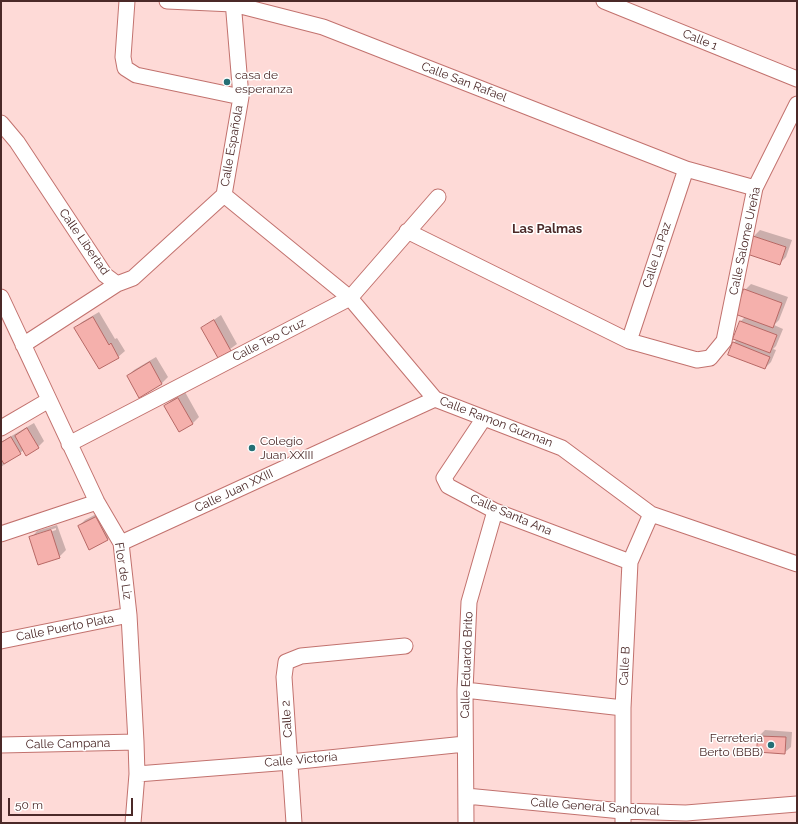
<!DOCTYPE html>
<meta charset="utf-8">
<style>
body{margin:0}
#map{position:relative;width:798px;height:824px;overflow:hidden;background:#fedad7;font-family:Raleway,sans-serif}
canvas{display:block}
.frame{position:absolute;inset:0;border:2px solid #4b2928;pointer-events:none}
.scale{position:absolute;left:8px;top:798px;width:125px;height:18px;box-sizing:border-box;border:2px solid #4b2928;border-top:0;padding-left:5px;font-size:12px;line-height:14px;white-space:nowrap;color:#4b2928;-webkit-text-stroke:3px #fff;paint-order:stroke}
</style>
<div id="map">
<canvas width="798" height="824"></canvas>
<div class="frame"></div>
<div class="scale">50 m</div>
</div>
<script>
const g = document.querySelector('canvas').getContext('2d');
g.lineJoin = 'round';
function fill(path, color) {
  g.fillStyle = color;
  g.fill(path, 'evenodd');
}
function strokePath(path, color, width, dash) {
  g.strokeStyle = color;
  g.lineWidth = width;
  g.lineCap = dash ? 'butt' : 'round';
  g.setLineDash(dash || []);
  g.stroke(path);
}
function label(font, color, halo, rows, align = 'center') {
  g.font = font + ' Raleway,sans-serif';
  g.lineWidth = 3;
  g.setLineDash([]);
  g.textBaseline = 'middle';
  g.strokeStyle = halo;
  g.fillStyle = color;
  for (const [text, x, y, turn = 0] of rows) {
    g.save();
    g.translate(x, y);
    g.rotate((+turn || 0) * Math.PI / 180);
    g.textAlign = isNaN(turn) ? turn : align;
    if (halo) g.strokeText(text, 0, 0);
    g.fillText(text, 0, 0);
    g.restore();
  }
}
fill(new Path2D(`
 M760,230l32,10 -6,17 -7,7 -31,-11 6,-17z
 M751,284l37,13 -9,23 -5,5 9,4 -7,17 -3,3 3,1 -5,12 -6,6 -31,-25 3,-4 -3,-1 7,-17 4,-4v-27z
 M99,312l16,27 2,-1 8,13 -7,6 -42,-29 6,-6z
 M221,315l16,29 -18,13 -17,-29z
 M156,357l12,20 -6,6 -22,13 -12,-20 6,-6z
 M185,392l14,25 -6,6 -27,-17 6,-6z
 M34,423l10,18 -6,6 -14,3 -23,17v-25z
 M102,511l12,22 -7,7 -28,-14 6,-6z
 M57,525l9,25 -7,7 -28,-19 6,-7zM56,528v2l-19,6v-2z
 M765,730l27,2 -1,15 -7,6 -26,-2 1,-15z`), '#0003');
const building = new Path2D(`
 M753,236l33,11 -6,18 -33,-11z
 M744,289l38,14 -9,25 -38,-14z
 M93,317l16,28 2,-2 8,15 -20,11 -25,-41z
 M214,320l17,31 -13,7 -17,-30z
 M740,321l37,14 -7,18 -37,-14z
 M733,342l37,15 -5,12 -37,-14z
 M150,362l12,22 -23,14 -12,-22z
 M178,398l15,26 -14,8 -15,-26z
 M27,428l12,20 -13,8 -11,-20z
 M11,437l10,17 -17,10 -3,-5v-16z
 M96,517l12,23 -19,10 -11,-24z
 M51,530l9,28 -22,7 -9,-28z
 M758,736l28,1 -1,17 -28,-2z`);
fill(building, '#f5b0ac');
strokePath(building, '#b76865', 1);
const minor = new Path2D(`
 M127,1l-4,56 2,11 11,7 105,22
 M167,1l66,3 90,23 363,142 69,19
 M604,1l193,78
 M1,123l16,19 88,133 12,9
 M224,195l126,103 85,101 127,49 89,66 146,50
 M224,195l17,-98 -8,-96
 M407,231l222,110 68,19 13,-2 14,-17 31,-153 42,-84
 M1,297l96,205 24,41 8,72 7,127 1,32 -4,49
 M629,341l57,-172
 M23,345l94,-61 16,-6 91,-83
 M484,418l-40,60 4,8 47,25 135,51
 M1,428l48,-28
 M69,444l281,-146 88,-101
 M1,534l96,-32
 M121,543l314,-144
 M1,641l128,-26
 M465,690l158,18
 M1,745l135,-3
 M137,774l153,-12 175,-18
 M466,796l156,15 64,2 111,-9
 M294,823l-10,-146 2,-15 15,-6 104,-10
 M466,823l-1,-133 4,-88 26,-91
 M623,823v-115l7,-146 21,-48`);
strokePath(minor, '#c2726e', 17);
strokePath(minor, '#fff', 15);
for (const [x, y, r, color] of [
 [227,82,4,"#246f75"],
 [252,448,4,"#246f75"],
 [771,745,4,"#246f75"]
]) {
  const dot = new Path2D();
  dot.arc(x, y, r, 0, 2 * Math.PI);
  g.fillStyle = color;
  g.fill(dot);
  strokePath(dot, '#fff', 1.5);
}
label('12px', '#4b2928', '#fff', [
 ["Calle 1",700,40,22],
 ["Calle San Rafael",464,82,21],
 ["Calle Española",232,146,-80],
 ["Calle Salome Ureña",745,241,-78],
 ["Calle Libertad",84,242,55],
 ["Calle La Paz",657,255,-72],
 ["Calle Teo Cruz",269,340,-27],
 ["Calle Ramon Guzman",496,422,21],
 ["Calle Juan XXIII",234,491,-25],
 ["Calle Santa Ana",511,515,23],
 ["Flor de Liz",123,571,81],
 ["Calle Puerto Plata",65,628,-11],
 ["Calle Eduardo Brito",467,665,-88],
 ["Calle B",625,666,-87],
 ["Calle 2",287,719,-94],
 ["Calle Campana",68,744,-1],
 ["Calle Victoria",301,760,-5],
 ["Calle General Sandoval",595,807,4]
]);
label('12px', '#4b2928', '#fff', [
 ["casa de",235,75],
 ["esperanza",235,89],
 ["Colegio",260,441],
 ["Juan XXIII",260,455],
 ["Ferreteria",763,738,"right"],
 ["Berto (BBB)",763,752,"right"]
], 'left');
label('bold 13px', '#4b2928', '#fff', [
 ["Las Palmas",547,229]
]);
</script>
